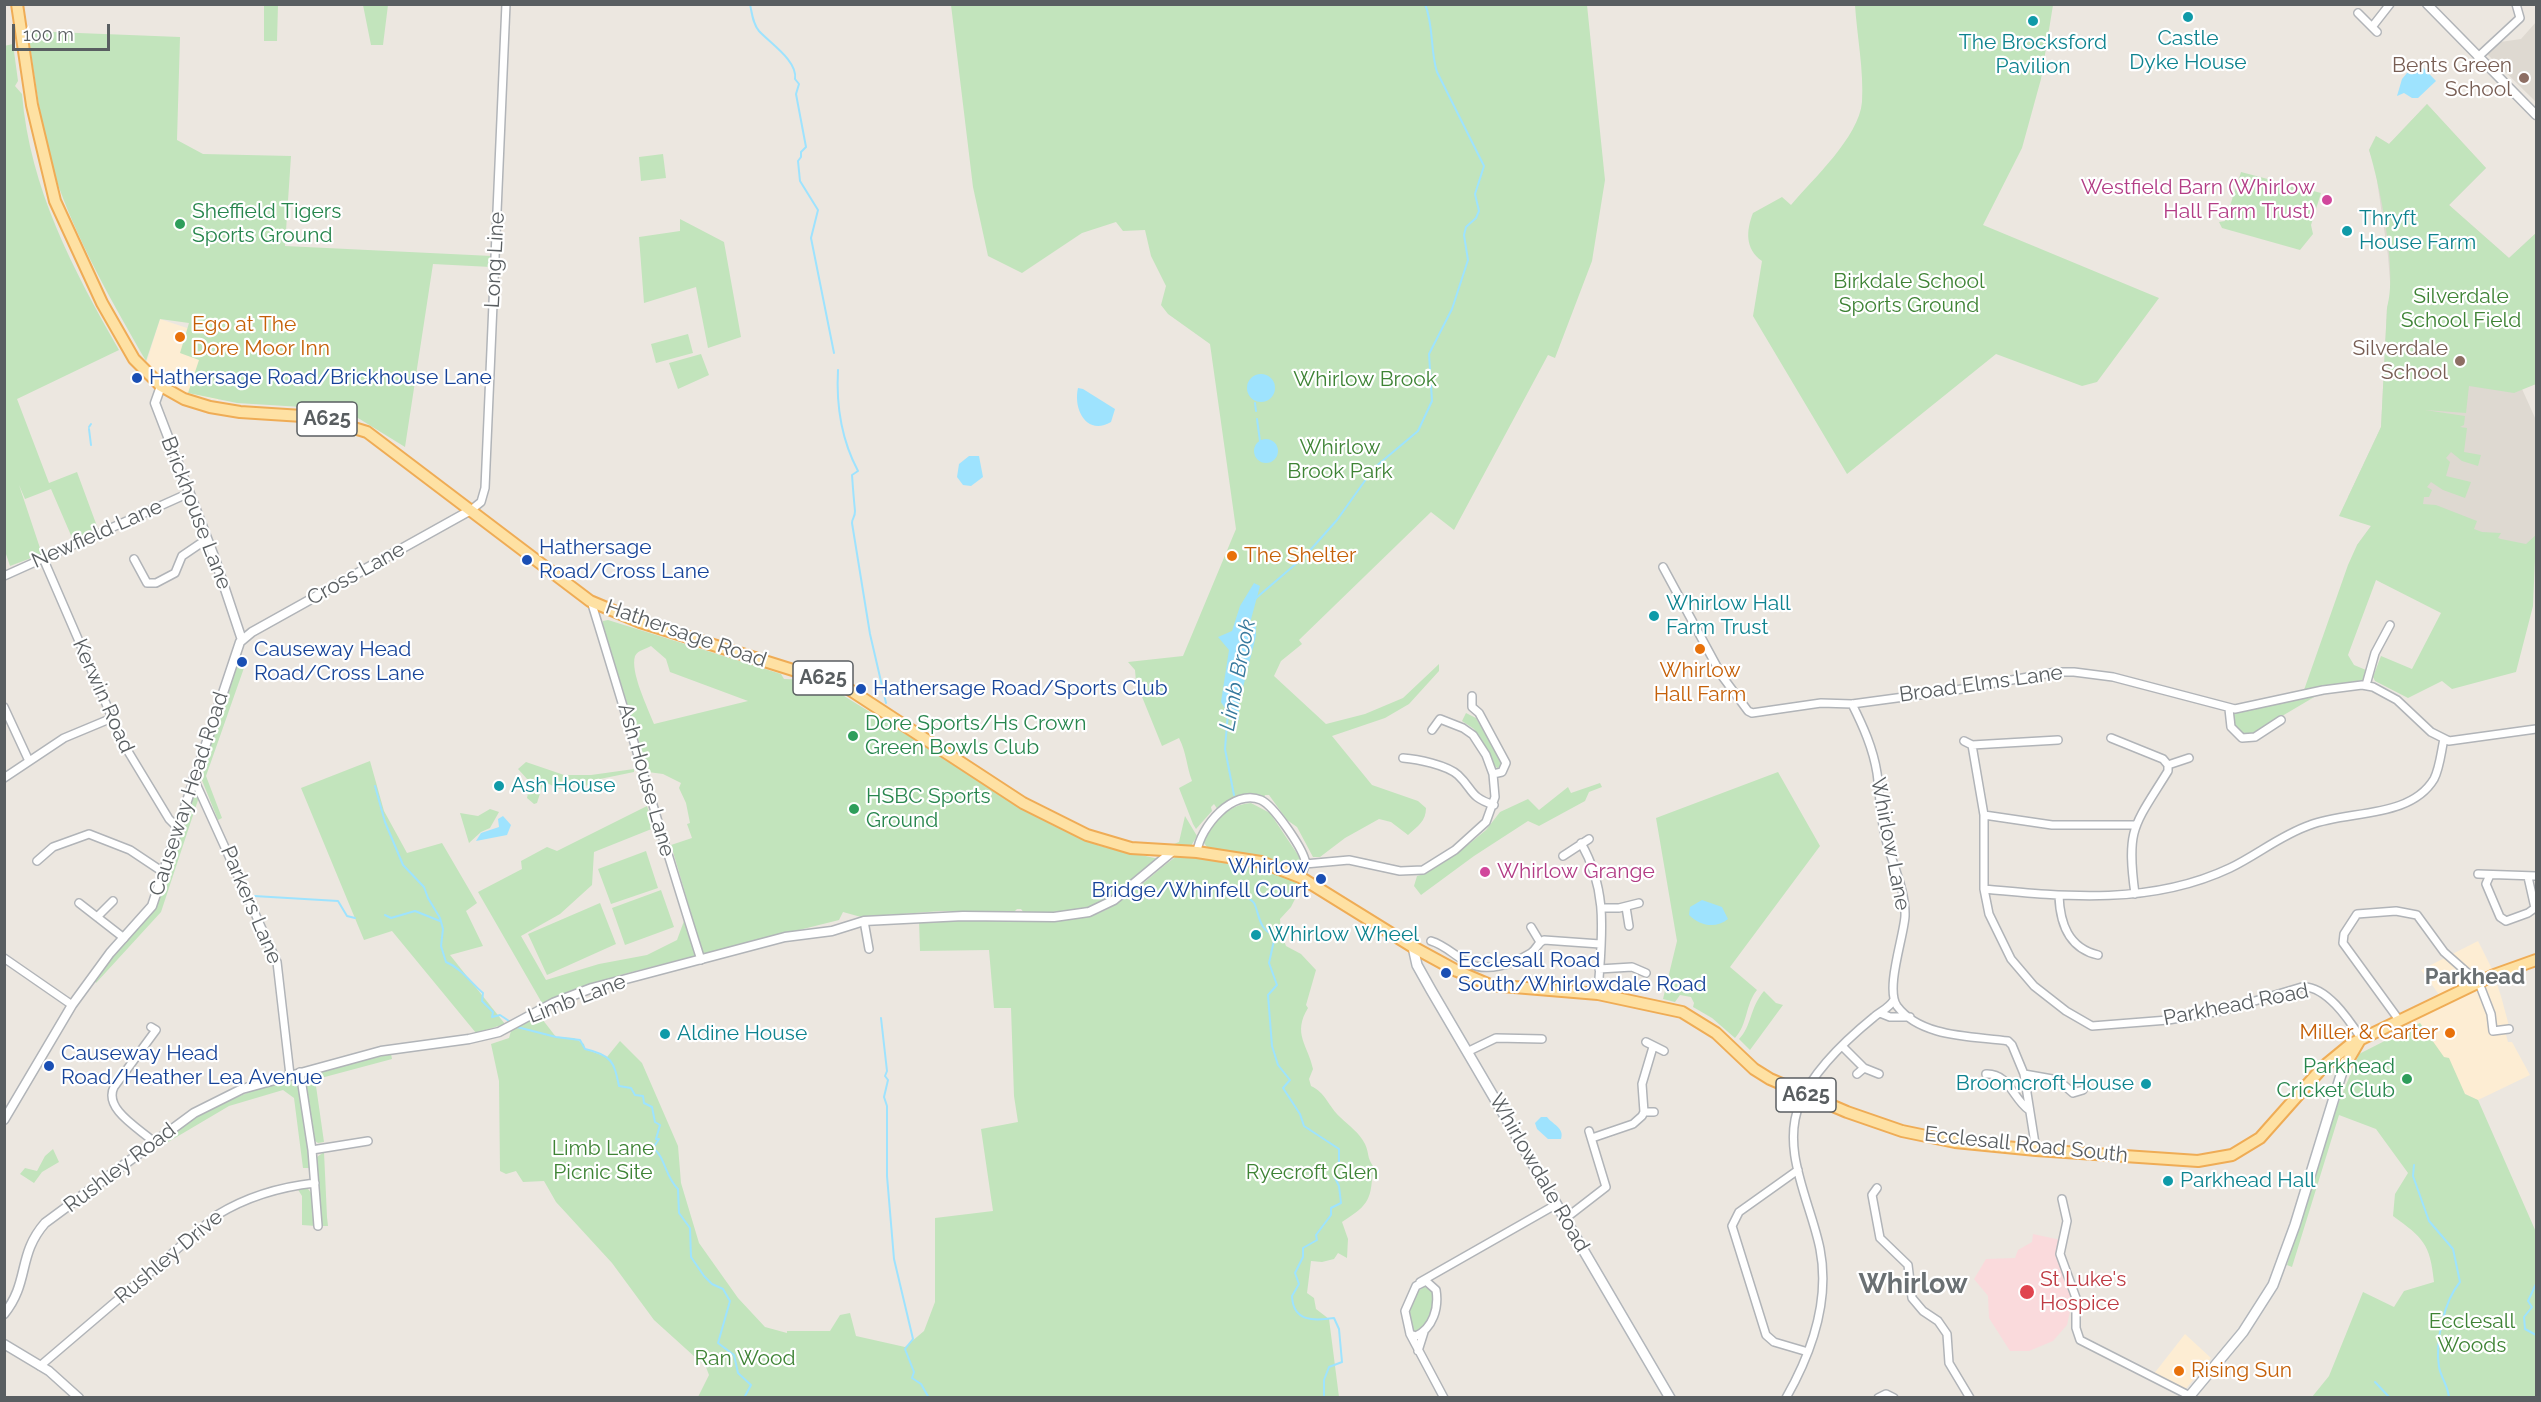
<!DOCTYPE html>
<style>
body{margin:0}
#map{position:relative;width:2541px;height:1402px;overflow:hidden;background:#ece7e0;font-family:Raleway,sans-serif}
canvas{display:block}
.frame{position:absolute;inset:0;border:6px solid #595e61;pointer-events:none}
.scale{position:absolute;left:12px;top:24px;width:98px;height:27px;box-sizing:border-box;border:3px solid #595e61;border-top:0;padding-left:8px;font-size:18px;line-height:21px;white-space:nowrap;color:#595e61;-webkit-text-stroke:4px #fff;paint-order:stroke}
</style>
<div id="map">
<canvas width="2541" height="1402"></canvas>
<div class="frame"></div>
<div class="scale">100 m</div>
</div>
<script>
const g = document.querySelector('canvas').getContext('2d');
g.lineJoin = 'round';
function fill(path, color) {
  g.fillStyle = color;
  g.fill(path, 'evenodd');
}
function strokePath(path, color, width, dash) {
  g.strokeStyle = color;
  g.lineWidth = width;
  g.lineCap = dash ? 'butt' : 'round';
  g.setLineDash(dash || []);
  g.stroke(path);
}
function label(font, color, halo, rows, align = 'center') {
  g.font = font + ' Raleway,sans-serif';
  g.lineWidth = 4.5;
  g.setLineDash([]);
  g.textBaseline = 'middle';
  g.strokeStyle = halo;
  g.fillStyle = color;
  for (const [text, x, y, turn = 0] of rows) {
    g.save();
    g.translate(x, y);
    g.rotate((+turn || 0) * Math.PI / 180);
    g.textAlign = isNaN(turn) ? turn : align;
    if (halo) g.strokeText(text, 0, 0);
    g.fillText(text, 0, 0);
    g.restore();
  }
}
fill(new Path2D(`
 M160,319l48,16 10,65 -42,-10 -17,-11 -13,-15z
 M2478,941l14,28 9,27 8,30 -5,1 4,15h4l18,33 -52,25 -13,-6 -45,-71 -5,1 -5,-9 33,-15 -22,-30z
 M2185,1334l26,24 -27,33 -31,-16z`), '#fdedd3');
fill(new Path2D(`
 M2536,22v80l-49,-48 13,-12 21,-3z
 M2427,104l59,64 -37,37 60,53 27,-25v151l-14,5 14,31v135l-75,-30 -38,78 -62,-31 -4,-27 14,-19 -23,-29 33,-70 6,-119 4,-14 -3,-38 -13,-89 -6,-17 7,-14 13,8z`), '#ded9d1');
fill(new Path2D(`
 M2033,1234l28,6 -2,25 16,39 -4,3 -4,18 -14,16 -24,10h-19l-21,-33 -1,-22 -14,-17 12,-20 29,-1 3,-8 14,-8z`), '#fadadc');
fill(new Path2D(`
 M264,5h14l-1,36h-13z
 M363,5h25l-5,40h-12z
 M951,5h636l18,175 -13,81 -37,97 -7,-3 -94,175 -23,-18 -132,128 3,4 -21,17 -7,15 52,48 39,-10 38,-16 36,-34v7l-30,33 -24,14 -53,18 40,49 46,16 8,7c0,13 -8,18 -18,27l-17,-13 -12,-3 -34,19 -25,19h-7l-16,-30 -10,-7 -18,-25h-4l-2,6 -20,-7 -25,16 -4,-6 -3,3 1,4 -16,18 -3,-5 -14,-36 13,-7c-6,-16 -5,-27 -13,-43l-17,8 -26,-64 -1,-12 -7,-8 55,-6 53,-127 -26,-185 -42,-30 -7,-9 5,-19 -15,-30 -6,-26 -22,1 -7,-9 -34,11 -60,40 -34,-17 -15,-69z
 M1855,5h198l-12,74 -19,69 -39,77 176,73 -62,84 -15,4 -86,-32 -149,120 -94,-158 9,-55c-17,-12 -16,-30 -9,-48l29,-16 9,8c22,-26 68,-68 71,-103 2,-31 -5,-66 -7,-97z
 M28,31l152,6 -3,103 26,14 88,2 -6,90 207,10 -1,11 -58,-3 -28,183 -47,-29 -40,-10 -81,-5 -49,-10 11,-33 -19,-7 9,-30 -29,-4 -14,42c-34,-59 -69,-120 -91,-185 -14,-46 -20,-97 -27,-145z
 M13,44l5,37 -3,5 7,8c8,95 51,175 97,256l-102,49 32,84 28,-11 21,57 -25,11 -22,-51 -26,10 -6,-14 23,69 -32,12 -5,-15 -1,-505z
 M2427,104l59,64 -37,37 60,53 27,-25v151l-22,9 -45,-7 -3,27 -41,-3 40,6 -1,9 -4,2 7,1 -3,24 17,3 -3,11 -16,-5 -11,-9 -5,6 4,4 -4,14 25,6 -6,16 -22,-8 -12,-8 -4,5 5,3 -3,7h-5l-1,7 13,1 41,16 -3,8 8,3 19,1 -3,5 3,1 25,5 10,-9 -3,71 -17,66 -64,17 -10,-8 -34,17 -33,-17 -2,-4 8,-21 31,13 29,-56 -65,-33 -28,75 6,10 12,5 -3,10 -59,10 44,-125 9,-20 14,-19 -32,-10 42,-89 6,-119c11,-35 -7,-122 -18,-158l7,-14 13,8z
 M663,154l3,24 -25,3 -2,-24z
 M2241,172l80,21 -10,32 2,9 -13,16 -78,-22 -3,-6 6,-1z
 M680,219l44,23 17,95 -33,11 -12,-61 -52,16 -5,-66 41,-6z
 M688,334l5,19 -37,10 -5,-19z
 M701,354l8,21 -31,14 -9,-26z
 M608,620l173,54 3,5 21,1 31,11 216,134 48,21 59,13 -49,39 -13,7 -18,5 -54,4 -4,-5h-4l-4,4 -72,-2 -80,6 -18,-5 -4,8 -136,34 -32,-109 21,-7 -5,-14 3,-1 -4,-20 -7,-15 2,-5 -18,-9 -15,-2 -45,-147v-4zM651,646l15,13 4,13 78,29 -94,23c-6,-16 -24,-52 -19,-68 3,-6 11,-7 16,-10z
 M237,661l8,4 -39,111 16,42 -4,2 -19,-47z
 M2321,693l-71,42h-9l-7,-6 -2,-14 4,-4z
 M1466,713l10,5 25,43v6l-4,1 -4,-4 -19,-35 -12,-8z
 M370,761l14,50 23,42 35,-10 35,60 -11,8 17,35 -33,9 55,69 -29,9 -84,-102 -28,9 -63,-152z
 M526,762l38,13h27l43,-6v3l-39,8 -9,6 -5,-5 -22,8 -12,-6 -5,4 -5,16 -3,1 -7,-6 2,-10 -1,-8 -10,-11z
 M1778,772l42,74 -90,121 27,23c-12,15 -9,34 -22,48l-23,-20 -19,-11 1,-4 -3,-6 -11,-2 -5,7 -12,-3 14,-58 -21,-123z
 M1600,783l2,4 -13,5 -4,9 -46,25 -11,-5 -54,35 -53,39 -7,-9 3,-10 7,-2 45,-30 17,-14 14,-18 28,-13 11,11 29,-23 3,6z
 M194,786l6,8 -39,118 -65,71 -2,-3 63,-76z
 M1251,803l19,10 32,48 -5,9 -46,-14 -44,-9 -3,-4c3,-20 27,-39 47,-40z
 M647,806l7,22 -60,24 -2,33 -32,29 -39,22 25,44 53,-16 48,-9 30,-15 7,-19 11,35 -75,19 -78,28 -64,-111 44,-23 -1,-8 26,-14 10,4z
 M490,809l9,3 -9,16 -9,4 -12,11 -9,-30 18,3z
 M1185,816l12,20 -6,10 -14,1 -3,-3 5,-2z
 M646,851l12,37 -47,16 -13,-35z
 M1180,854l83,13 40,16 -12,24 -11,12 1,14 5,13 15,8 15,16 -10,35 2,3c-16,26 0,37 5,61l-4,10 2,7c14,6 18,21 29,31 9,9 19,15 25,27 4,8 2,14 8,22 -2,34 -3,38 -31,56l6,17 -1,19 -9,-5 -4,6 -12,3 -11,-1 -4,32 7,5 2,11 13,10 10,78h-641l11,-22 -3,-8 -52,-47 -42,-57 -56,-61 -12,-21 -21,1 -7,-11 -10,3 -6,-3 -1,-90 -8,-37 18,-6 2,-7 28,-16 17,22 18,1 10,6 1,5 22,8 13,-16 22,22 36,83 3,37 18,60 39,55 27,29 22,6v-2h43l10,-16 10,-2 6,23 49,11 19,-16 11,-29v-84l58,-7 -12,-82 37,-7 -4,-26 -3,-88h-17l-5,-58 -69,1 -1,-31h148c10,-2 22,-3 32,-7 28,-11 55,-42 81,-59z
 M661,890l13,37 -49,18 -13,-37z
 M600,903l16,41 -69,31 -19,-41z
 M1764,991l12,12 7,2 -33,45 -11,-11c13,-13 10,-30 25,-48z
 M2420,1023l24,34 5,1 16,36 13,6 58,132v165h-224l17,-21 34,-84 31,15 10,-16 30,-9c-4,-39 -11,-44 -41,-66l2,-22 13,-21 -32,-44 -37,-14 -47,152 -5,-2 33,-118 39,-93z
 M391,1054l1,5 -71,19 -5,8 8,56 -6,1 -3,-2 -9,-59 6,-1 -1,-8z
 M291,1079l1,7 7,-2 11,84h-7l-9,-70 -11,-8 -54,16 -66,39 -2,-3 44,-31 49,-21z
 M53,1149l6,13 -17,10 -8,11 -14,-9 5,-6 12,3 8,-15z
 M324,1152l3,65 1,9h-8l-3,-69z
 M297,1188l11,1 4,5 4,32 -14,-1v-29z
 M1424,1287l6,1c10,12 0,41 -16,44l-6,-17 10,-24z`), '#c2e4bc');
fill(new Path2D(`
 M2417,61l19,20 -18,17h-6l-8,-5 -7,3 5,-17z
 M1247 388a14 14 0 1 1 28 0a14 14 0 1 1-28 0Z
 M1078,388l5,1 32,20 -4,13c-24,14 -38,-12 -33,-34z
 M1254 451a12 12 0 1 1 24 0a12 12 0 1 1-24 0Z
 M969,456h10l4,21 -12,9 -8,-1 -6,-8 2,-13z
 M1254,583l6,3 -10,37 6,2v11l-17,67v17l-11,-7 -7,-11 8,-52 -11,-13 14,-6 8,-25z
 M503,816l8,9 -4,10 -31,6 5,-8 18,-6 -1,-8z
 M1702,900l20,7 6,12c-12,10 -28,7 -39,-4l1,-8z
 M1541,1117h6c5,7 18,11 14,22h-13l-11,-10 -2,-6z`), '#9ee3fe');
strokePath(new Path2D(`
 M750,4c2,10 3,20 9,27 11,12 39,30 36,48l4,5 -3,10 10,53 -5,5v5l-3,4 2,20 18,29 -7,28 23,115
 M838,370c-2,36 3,69 20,101l-6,4c1,14 2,26 3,36 0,7 -3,7 -3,12l18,111 16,69
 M1255,403l1,8
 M1257,419l3,22
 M89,427l2,-3
 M89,429l2,16
 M1255,599l50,-43 32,-36 37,-52 44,-37 14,-30 -3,-47 23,-45 16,-49 -4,-25 2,-8 10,-9 3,-7 -4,-17 9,-28 -47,-94c-7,-22 -3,-46 -12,-68
 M1228,712l-3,37 9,46
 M375,786l10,36 18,43 21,22 4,11 12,20 3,11 -2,17 5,16c15,6 25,21 37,31l-1,8 11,11 -1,5 8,-2 9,6
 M1243,887l1,8c3,2 10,6 11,10 5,13 4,24 20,31l-6,27 8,22 -9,10 4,51 6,19 12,15 -7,8 17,26 4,12 35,23v14l-5,13 5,10 2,17 -10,5v7l-15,20 1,5 -14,8v9l-8,16 4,11 -7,12c1,26 22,25 42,22l5,11 3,33 -13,5 -5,13v18
 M254,896l84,5 9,15 8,2
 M385,915l6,3 24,-7 25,10
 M881,1018l6,53 -2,5 3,4 -4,17 3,9v70l7,83 19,80 -8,10 9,23 -2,6 9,6 8,14
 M517,1027l39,10 24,3 5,9c27,6 29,13 34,37l12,2 4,7 8,1 1,7 8,4 3,15 5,3 -4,14h3l-6,9c12,8 12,29 25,41l1,24 11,15 1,29 13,19 8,8 11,5 7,12 -12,42 16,12 4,18 13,12 -7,13
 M2414,1165l-1,11 16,45 24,28 7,33c-16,19 -25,60 -21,85 2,11 9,18 10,31
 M2536,1284l-8,17 4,6 -8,10 1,12 11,6
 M2536,1342v4
 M2375,1382l15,16`), '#9ee3fe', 2);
const minor = new Path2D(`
 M2358,13l19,19
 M2372,27l18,-23
 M2478,57l42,-39 -4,-14
 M471,510l10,-8 4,-14 21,-484
 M43,558l80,185 46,76 7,7
 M134,559l13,24h9l19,-10 7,-17 25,-17
 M1663,567l59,109 26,35 4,2 69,-10 31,1 104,-14 100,-18h18l39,5 122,32 88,-19 39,-5 11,2 24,13 34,32 18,9 87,-12
 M4,576l185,-83
 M591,601c37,120 72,240 110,359
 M2366,685l9,-32 15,-28
 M1472,696v11l7,6 27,50 -4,9 -9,2
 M1852,704c11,22 21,44 25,69 3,21 3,42 8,63 6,25 21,54 20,80 -1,20 -20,73 -8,90 24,32 76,30 111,35l4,4 12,29 12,76
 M4,707l25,54
 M2229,709l2,18 11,11 13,-1 26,-17
 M2111,738l52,21 5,6v6c-34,55 -42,57 -33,123
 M1964,741l8,4 12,70v74l5,25 22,45 23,27 32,25 26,15 76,-6 53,-9 81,-24c24,-2 47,33 59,51
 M1972,745l86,-5
 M1403,758c14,1 44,7 55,17 16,15 11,22 36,30
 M2168,765l21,-7
 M193,777l84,185 13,113
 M4,778l60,-40 48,-20
 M1984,815l68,10h82
 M1581,843c29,51 20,96 17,151
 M1197,852c3,-25 36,-64 64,-52 13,6 40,46 44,60 1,6 -2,12 -5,17
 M1563,856l26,-17
 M37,861l16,-14 36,-13 41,16 33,22
 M1305,864l44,-4 51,11 23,-1 32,-20 31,-28 9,-25 -2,-23 -7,-19 -13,-20 -10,-7 -23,-9 -8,11
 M2478,874l58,2
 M2490,875l-4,9 14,33 6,4 22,-8 7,-5 -7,-31
 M1984,889c83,8 168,16 246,-21 27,-13 51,-33 80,-43 38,-15 100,-6 124,-46 6,-12 7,-27 10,-40
 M2059,896c1,27 9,52 39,59
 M79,903l45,35
 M1626,907l3,19
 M1602,908h17l20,-5
 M97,917l16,-16
 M864,921l5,28
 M1531,927l9,15
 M1431,941c14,4 24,15 37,22 19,10 45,1 63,-10 6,-4 6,-10 13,-13l56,4
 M4,958l68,47
 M1599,969l33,-2 14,6
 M1880,1013l10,4h20
 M2399,1020l-56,-77 1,-9 13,-20 39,-3 21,4 27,37 35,31 12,31 2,17 16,-2
 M151,1027l5,3 -42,57c-11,22 26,42 40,55
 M1646,1042l18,9
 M1842,1046l22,22 15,6
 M1467,1052l29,-14 46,1
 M300,1072l12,78 6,76
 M1857,1074l7,-6
 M1986,1074c23,-1 27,25 43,36
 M2024,1074l34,6 15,13 10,-3
 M1644,1112h10
 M1592,1138l41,-14 9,-8 2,-4 -2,-28 11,-37
 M312,1150l56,-9
 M1798,1170l-59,42 -7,14 34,109 8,7 34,10
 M1877,1188l-5,7 8,43 28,27 4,33 11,13 15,10 9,13 2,29 21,35
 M2062,1199l5,22 -7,33 16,44v30l4,12 110,56
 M1566,1218l40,-31 -17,-56
 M1426,1281l10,9c3,18 -3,38 -20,46l-6,-2 -5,-23 11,-25z
 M1420,1282l137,-78
 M1410,1334l34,64
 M1418,1351l6,-19
 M40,1366l177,-151c31,-19 62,-28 98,-32
 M1786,1398c25,-44 44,-98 34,-149 -9,-46 -40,-99 -20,-146 13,-32 47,-64 74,-86 7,-6 14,-8 20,-17
 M1878,1398l8,-4 8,4`);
const tertiary = new Path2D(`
 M2427,4l109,111
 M161,386l-6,17 60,156 27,81
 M4,1120l68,-115 38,-52 42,-47 88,-264 12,-10 219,-122
 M4,1314c26,-32 13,-59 41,-91l149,-110 48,-24 139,-38 88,-12 30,-7 54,-29 39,-15 193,-51 47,-6 32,-10 99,-5 91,1 35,-5 25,-12 59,-49
 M4,1344l45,27 30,27`);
const secondary = new Path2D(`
 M1413,947l4,18 14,25 239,408
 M2188,1398l55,-66 30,-47 22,-60 50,-163`);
const primary = new Path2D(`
 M17,4l15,101 23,96 47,102 32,56 27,27 23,13 26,8 30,5 78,5 49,15 223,169 50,21 204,64 179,117 64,32 44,13 66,4 64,10 39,15 113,70 44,24 33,14 108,9 84,18 34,21 38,36 16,10 77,33 55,19 53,11 81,8 162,11 34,-6 28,-17 63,-71 28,-23 143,-69 42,-15
 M2344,1067l17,-29`);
strokePath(minor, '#b1b4b8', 10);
strokePath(tertiary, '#b1b4b8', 11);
strokePath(secondary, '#b2b6bb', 12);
strokePath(primary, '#efac55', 14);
strokePath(minor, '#fff', 7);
strokePath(tertiary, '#fff', 8);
strokePath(secondary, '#fff', 9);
strokePath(primary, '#fee1a3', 10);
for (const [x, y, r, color] of [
 [2188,17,6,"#0f9aa8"],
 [2033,21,6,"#0f9aa8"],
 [2524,78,6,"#8d6e63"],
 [2327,200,6,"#d1479c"],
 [180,224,6,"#2e9e5b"],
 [2347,231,6,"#0f9aa8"],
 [180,337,6,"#e8710a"],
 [2460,361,6,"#8d6e63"],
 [137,378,6,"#1a4fb4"],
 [1232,556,6,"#e8710a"],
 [527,560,6,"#1a4fb4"],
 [1654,616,6,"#0f9aa8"],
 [1700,649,6,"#e8710a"],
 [242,662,6,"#1a4fb4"],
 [861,689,6,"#1a4fb4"],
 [853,736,6,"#2e9e5b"],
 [499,786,6,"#0f9aa8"],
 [854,809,6,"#2e9e5b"],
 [1485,872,6,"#d1479c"],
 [1321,879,6,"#1a4fb4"],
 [1256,935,6,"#0f9aa8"],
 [1446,973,6,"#1a4fb4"],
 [2450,1033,6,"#e8710a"],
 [665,1034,6,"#0f9aa8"],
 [49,1066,6,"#1a4fb4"],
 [2407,1079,6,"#2e9e5b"],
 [2146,1084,6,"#0f9aa8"],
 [2168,1181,6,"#0f9aa8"],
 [2027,1292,8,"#e0444e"],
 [2179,1371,6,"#e8710a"]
]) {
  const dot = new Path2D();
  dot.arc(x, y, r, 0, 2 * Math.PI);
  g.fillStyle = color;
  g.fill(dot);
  strokePath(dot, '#fff', 2);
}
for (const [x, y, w] of [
 [327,419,60],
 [823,678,60],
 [1806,1095,60]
]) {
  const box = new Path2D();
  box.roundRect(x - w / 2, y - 17, w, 34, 4.5);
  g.fillStyle = '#fff';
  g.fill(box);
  strokePath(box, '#595e61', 1.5);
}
label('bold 20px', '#595e61', null, [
 ["A625",327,419],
 ["A625",823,678],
 ["A625",1806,1095]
]);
label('21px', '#0d838f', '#fff', [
 ["Castle",2188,39,"center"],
 ["Dyke House",2188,63,"center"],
 ["The Brocksford",2033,43,"center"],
 ["Pavilion",2033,67,"center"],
 ["Thryft",2359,219],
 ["House Farm",2359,243],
 ["Whirlow Hall",1666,604],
 ["Farm Trust",1666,628],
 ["Ash House",511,786],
 ["Whirlow Wheel",1268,935],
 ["Aldine House",677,1034],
 ["Broomcroft House",2134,1084,"right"],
 ["Parkhead Hall",2180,1181]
], 'left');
label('21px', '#785e54', '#fff', [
 ["Bents Green",2512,66],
 ["School",2512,90],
 ["Silverdale",2448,349],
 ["School",2448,373]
], 'right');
label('21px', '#b23c85', '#fff', [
 ["Westfield Barn (Whirlow",2315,188],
 ["Hall Farm Trust)",2315,212],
 ["Whirlow Grange",1497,872,"left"]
], 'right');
label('21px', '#27864d', '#fff', [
 ["Sheffield Tigers",192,212],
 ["Sports Ground",192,236],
 ["Dore Sports/Hs Crown",865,724],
 ["Green Bowls Club",865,748],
 ["HSBC Sports",866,797],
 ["Ground",866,821],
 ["Parkhead",2395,1067,"right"],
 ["Cricket Club",2395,1091,"right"]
], 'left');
label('21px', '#595e61', '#fff', [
 ["Long Line",495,260,-87],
 ["Brickhouse Lane",196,513,69],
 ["Newfield Lane",97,534,-24],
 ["Cross Lane",356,574,-29],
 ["Hathersage Road",686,634,19],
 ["Broad Elms Lane",1981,684,-8],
 ["Kerwin Road",103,696,66],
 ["Ash House Lane",646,780,74],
 ["Causeway Head Road",189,794,-72],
 ["Whirlow Lane",1890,844,79],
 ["Parkers Lane",251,905,67],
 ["Limb Lane",577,999,-21],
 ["Parkhead Road",2236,1005,-11],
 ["Ecclesall Road South",2026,1145,6],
 ["Rushley Road",120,1168,-37],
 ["Whirlowdale Road",1539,1173,60],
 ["Rushley Drive",169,1257,-40]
]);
label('21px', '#3e8335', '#fff', [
 ["Birkdale School",1909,282],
 ["Sports Ground",1909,306],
 ["Silverdale",2461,297],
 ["School Field",2461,321],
 ["Whirlow Brook",1365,380],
 ["Whirlow",1340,448],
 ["Brook Park",1340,472],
 ["Limb Lane",603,1149],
 ["Picnic Site",603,1173],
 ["Ryecroft Glen",1312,1173],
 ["Ecclesall",2472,1322],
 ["Woods",2472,1346],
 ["Ran Wood",745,1359]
]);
label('21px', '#c56008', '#fff', [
 ["Ego at The",192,325],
 ["Dore Moor Inn",192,349],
 ["The Shelter",1244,556],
 ["Whirlow",1700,671,"center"],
 ["Hall Farm",1700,695,"center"],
 ["Miller & Carter",2438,1033,"right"],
 ["Rising Sun",2191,1371]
], 'left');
label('21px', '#164399', '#fff', [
 ["Hathersage Road/Brickhouse Lane",149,378],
 ["Hathersage",539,548],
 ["Road/Cross Lane",539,572],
 ["Causeway Head",254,650],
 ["Road/Cross Lane",254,674],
 ["Hathersage Road/Sports Club",873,689],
 ["Whirlow",1309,867,"right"],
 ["Bridge/Whinfell Court",1309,891,"right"],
 ["Ecclesall Road",1458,961],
 ["South/Whirlowdale Road",1458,985],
 ["Causeway Head",61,1054],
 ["Road/Heather Lea Avenue",61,1078]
], 'left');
label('21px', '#be3a42', '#fff', [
 ["St Luke's",2040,1280],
 ["Hospice",2040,1304]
], 'left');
label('italic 22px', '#37799d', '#fff', [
 ["Limb Brook",1238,675,-79]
]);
label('bold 22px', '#6a7073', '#fff', [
 ["Parkhead",2475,977]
]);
label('bold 27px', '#6a7073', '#fff', [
 ["Whirlow",1913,1285]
]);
</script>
